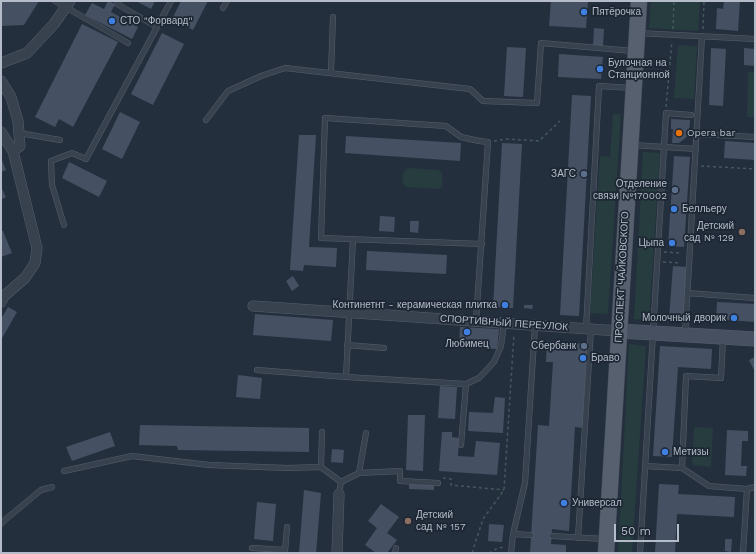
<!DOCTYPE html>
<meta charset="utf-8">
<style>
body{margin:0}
#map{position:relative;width:756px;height:554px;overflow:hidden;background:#242f3e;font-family:"Work Sans",sans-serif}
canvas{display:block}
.frame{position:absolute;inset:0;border:2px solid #b4bcc9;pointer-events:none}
.scale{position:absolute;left:614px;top:524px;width:65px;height:18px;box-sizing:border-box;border:2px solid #b4bcc9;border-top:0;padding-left:5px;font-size:12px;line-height:14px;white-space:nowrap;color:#b4bcc9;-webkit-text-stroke:3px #1d2633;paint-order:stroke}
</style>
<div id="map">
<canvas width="756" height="554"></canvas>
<div class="frame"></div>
<div class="scale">50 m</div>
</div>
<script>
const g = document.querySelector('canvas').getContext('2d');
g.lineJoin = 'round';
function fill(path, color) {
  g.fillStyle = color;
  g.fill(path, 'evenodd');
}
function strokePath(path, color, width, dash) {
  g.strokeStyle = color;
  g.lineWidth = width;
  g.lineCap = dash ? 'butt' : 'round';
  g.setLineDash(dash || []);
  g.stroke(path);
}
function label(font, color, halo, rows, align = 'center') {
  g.font = font + ' "Work Sans",sans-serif';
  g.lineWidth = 3.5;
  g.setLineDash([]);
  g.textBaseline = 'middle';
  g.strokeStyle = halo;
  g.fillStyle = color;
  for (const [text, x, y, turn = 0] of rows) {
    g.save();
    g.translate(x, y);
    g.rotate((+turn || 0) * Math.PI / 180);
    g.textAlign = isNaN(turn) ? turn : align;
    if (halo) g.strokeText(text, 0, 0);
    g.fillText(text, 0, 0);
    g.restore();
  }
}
fill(new Path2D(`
 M651,1h49l-2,30 -49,-3z
 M678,45l19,1 -3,53 -20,-1z
 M748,72h7v45h-8z
 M613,114h8l-13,200 -18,-1 10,-157 10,1z
 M643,152l17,1 -11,167 -15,-1z
 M409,168l29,2c7,3 4,10 4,17l-4,2 -31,-2 -3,-2c-3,-7 -2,-14 5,-17z
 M629,344l17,2 -14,207h-14z
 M694,427l19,1 -2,39 -19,-2z`), '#263c3f');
fill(new Path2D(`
 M1,1h38l-15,24 -23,1z
 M108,1l7,3 -4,8 27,15 -6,12 -47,-24 7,-12 12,6z
 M136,1h19l-4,8z
 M181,1h27l-15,29 -21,-11z
 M551,1h37l-2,27 -37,-2z
 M724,1h16l-2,30 -22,-2 1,-21 6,1z
 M82,24l36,18 -45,85 -14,-8 -4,8 -20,-10z
 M594,28l10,1 -1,17h-10z
 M162,33l22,11 -31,61 -22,-11z
 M507,47l19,1 -3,49 -19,-1z
 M711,48l15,1 -3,57 -14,-1z
 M744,48l11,1v17l-11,-1z
 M559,54l44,3 -2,22 -43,-2z
 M572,95l19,1 -12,220 -19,-1z
 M120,112l20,10 -18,37 -20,-10z
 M671,119l19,1 -1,15 -10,8h-7l1,-14h-2z
 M299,135h17l-7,112 28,1 -1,19 -32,-2 -1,6 -13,-1z
 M346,136l115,7 -1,18 -115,-8z
 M725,141l30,2v17l-31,-2z
 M502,143l20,1 -9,164 -20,-1z
 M674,156l16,1 -6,90 -16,-1z
 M1,158l5,12 -5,2z
 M69,162l38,19 -8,16 -37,-19z
 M1,187l5,10 -5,3z
 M380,216l15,1 -1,15 -15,-1z
 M410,221h9l-1,12 -8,-1z
 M1,231h2l9,22 -11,4z
 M367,251l80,4 -1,19 -80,-4z
 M673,266l14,1 -3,52 -15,-1z
 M293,276l6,10 -7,5 -6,-10z
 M717,302l38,2v18l-39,-3z
 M524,305h9l-1,4 -8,-1z
 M8,307l9,5 -16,28v-21z
 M255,314l78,6 -2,21 -78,-6z
 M460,327l39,2 -2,20 -38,-2z
 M547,341l41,3 -5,84 -8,-1 -6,104 -17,-2 -1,15 15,1v8h-36l8,-128 11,1 4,-64h-7z
 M660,346l52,3 -1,20 -33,-2 -6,90 -19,-1z
 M755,357v15l-6,-12z
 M238,375l24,3 -2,21 -24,-2z
 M440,386l17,1 -2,32 -17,-1z
 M495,397l10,1 -2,35 -35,-2 1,-19 24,1z
 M408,415h17l-2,56 -17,-1z
 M140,425l169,3v24l-131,-2 -1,-4 -38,-1z
 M727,430l21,1v10h-6l-1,25h6l-1,10 -21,-1z
 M110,432l5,14 -43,15 -6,-14z
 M442,432h10v5l7,1 -1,18 16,1 2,-16 24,2 -3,32 -58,-4z
 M332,449l12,1 -1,13 -12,-1z
 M409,484l25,1v5l-25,-1z
 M659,484l20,1 -1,9 57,3 -1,20 -57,-3 -2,39h-20z
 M304,490l17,3 -5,60h-17z
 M257,502l19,2 -3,37 -19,-2z
 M381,504l18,13 -12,16 10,7 -10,13h-11l-11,-8 12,-17 -9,-7z
 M489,524l15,1 -2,17 -14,-1z
 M725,539h7l-1,13 -6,-1z`), '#455162');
const lane = new Path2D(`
 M55,1l73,42
 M119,1l-2,3 40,23
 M223,8l4,-7
 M638,33l117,6
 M331,73l2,-56
 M206,120l22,-29 33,-15 24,-8 185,21 13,12 54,2 4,-60 92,8
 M19,133l41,7
 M697,134l58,3
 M633,145l63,4
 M64,225l-12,-40 -1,-24 21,-8 14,6 85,-158
 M687,293l68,5
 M476,321l12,-179 -9,-1 -18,-4 -15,-11 -121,-8 -4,120 161,6
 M586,329l13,-243 34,2
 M685,335l17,-299
 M347,345l37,3
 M257,370l89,7 120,7 13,-6 15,-16 7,-16 3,-23
 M346,377l7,-138
 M461,445l5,-61
 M645,466l37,2 27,18 38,3 8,-2
 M321,467l1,-35
 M682,468l4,-92 35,2 2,-40
 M64,471l68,-15 77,9 78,3 34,-1 20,15
 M359,473l41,-2v10l38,2
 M339,494l2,-12 18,-9 7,-40
 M1,524l5,-5 35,-29 11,-3
 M513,534l18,1
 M552,536l52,3
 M578,538l13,-209
 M252,548l33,2
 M285,552l2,-25
 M395,553l1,-5
 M511,553l2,-19 12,-51 10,-158
 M640,553l26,-440 25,2
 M743,553l4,-64`);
const street = new Path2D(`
 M1,63l26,-10 27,-29 16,-23
 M1,81l10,16 7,24 2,25 -7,5
 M1,132l12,19 24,97 -2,15 -10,15 -21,18 -3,6
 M253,306l366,25
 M337,553l2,-59`);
const secondary = new Path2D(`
 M619,331l136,8`);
const primary = new Path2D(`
 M606,553l33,-552`);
strokePath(lane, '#565f6c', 6);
strokePath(street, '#565f6c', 11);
strokePath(secondary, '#565f6c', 15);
strokePath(primary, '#414a57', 17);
strokePath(new Path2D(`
 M673,29l1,-28
 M703,29l1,-28
 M666,107l6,-66
 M494,141l12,-2 33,2 21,-20
 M701,166l54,3
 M664,252l18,1
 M663,262l18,1
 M443,478l8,1v6l53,5
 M472,553l11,-34 21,-29 10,-156
 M489,553l9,-5 6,-1`), '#44595c', 1.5, [3, 3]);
strokePath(lane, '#38414e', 5);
strokePath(street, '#38414e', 10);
strokePath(secondary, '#465061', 14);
strokePath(primary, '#56606e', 16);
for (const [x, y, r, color] of [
 [584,12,4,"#3f7fe0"],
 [112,21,4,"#3f7fe0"],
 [600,69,4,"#3f7fe0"],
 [679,133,4,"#e8710a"],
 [584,174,4,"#5c6f8a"],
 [675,190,4,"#5c6f8a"],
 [674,209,4,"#3f7fe0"],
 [742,232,4,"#8d6e63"],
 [672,243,4,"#3f7fe0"],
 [505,305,4,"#3f7fe0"],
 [734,318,4,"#3f7fe0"],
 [467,332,4,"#3f7fe0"],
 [584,346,4,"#5c6f8a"],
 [583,358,4,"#3f7fe0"],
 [665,452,4,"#3f7fe0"],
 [564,503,4,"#3f7fe0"],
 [408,521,4,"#8d6e63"]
]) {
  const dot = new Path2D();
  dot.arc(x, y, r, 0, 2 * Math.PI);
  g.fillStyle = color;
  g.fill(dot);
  strokePath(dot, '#1d2633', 1.5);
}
label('10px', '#b4bcc9', '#1d2633', [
 ["Пятёрочка",592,12],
 ["СТО \"Форвард\"",120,21],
 ["Булочная на",608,63],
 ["Станционной",608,75],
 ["Opera bar",687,133],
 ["ЗАГС",576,174,"right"],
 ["Отделение",667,184,"right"],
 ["связи №170002",667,196,"right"],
 ["Белльеру",682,209],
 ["Детский",734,226,"right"],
 ["сад № 129",734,238,"right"],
 ["Цыпа",664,243,"right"],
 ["Континетнт - керамическая плитка",497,305,"right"],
 ["Молочный дворик",726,318,"right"],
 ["Любимец",467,344,"center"],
 ["Сбербанк",576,346,"right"],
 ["Браво",591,358],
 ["Метизы",673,452],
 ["Универсал",572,503],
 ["Детский",416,515],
 ["сад № 157",416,527]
], 'left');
label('10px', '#b4bcc9', '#1d2633', [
 ["ПРОСПЕКТ ЧАЙКОВСКОГО",622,277,-87],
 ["СПОРТИВНЫЙ ПЕРЕУЛОК",504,323,4]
]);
</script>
